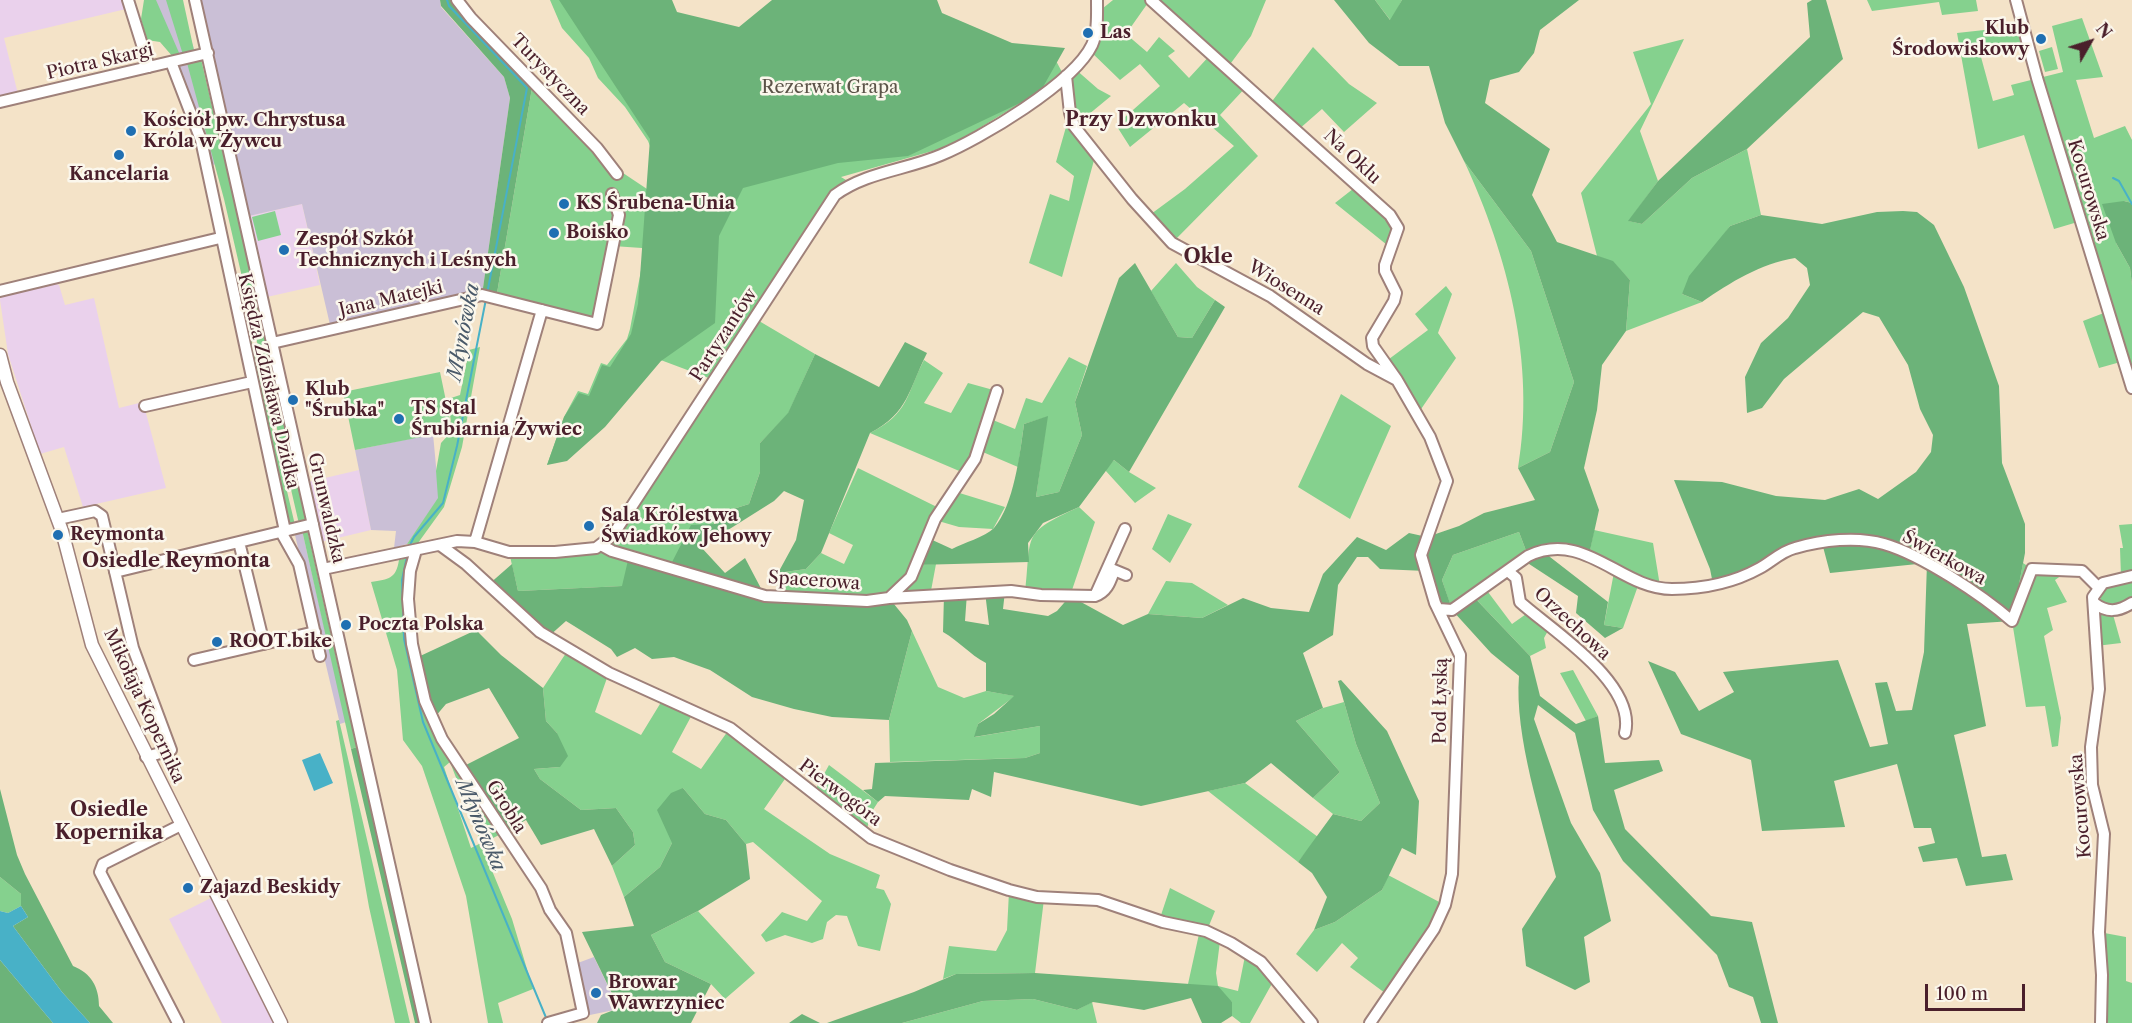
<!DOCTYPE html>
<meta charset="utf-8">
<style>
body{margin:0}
#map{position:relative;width:2132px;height:1023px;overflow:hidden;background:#f4e3c8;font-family:"Libre Caslon Text",serif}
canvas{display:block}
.north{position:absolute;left:2060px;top:12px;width:60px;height:60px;-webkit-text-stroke:4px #fbf7ec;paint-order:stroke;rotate:51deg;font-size:16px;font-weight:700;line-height:24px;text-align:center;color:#4a1f2b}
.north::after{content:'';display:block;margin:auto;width:21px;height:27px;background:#4a1f2b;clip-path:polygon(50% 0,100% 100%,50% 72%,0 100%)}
.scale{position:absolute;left:1925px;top:984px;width:100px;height:27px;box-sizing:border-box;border:3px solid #4a1f2b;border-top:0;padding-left:8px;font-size:18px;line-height:21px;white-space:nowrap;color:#4a1f2b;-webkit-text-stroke:4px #fbf7ec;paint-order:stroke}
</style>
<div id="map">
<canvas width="2132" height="1023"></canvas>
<div class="north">N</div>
<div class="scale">100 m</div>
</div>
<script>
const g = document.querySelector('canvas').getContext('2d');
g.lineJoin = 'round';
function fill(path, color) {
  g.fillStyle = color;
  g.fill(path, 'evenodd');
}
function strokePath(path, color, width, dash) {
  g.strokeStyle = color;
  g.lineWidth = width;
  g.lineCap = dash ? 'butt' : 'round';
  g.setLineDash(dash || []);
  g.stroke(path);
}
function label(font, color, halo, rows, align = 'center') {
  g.font = font + ' "Libre Caslon Text",serif';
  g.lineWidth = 5;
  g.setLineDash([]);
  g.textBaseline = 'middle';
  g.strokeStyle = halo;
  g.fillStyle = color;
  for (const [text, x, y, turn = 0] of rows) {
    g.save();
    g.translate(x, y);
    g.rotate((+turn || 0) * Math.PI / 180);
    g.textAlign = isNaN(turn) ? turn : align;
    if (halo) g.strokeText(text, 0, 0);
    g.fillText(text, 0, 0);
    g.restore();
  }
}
fill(new Path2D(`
 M0,0h124l2,9 -122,29 14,56 -18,4z
 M302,204l18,81 -53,12 -18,-81z
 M52,283l7,2 6,20 29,-7 25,110 24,-6 23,86 -83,19 -19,-60 -24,7 -32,-100 -8,-54 1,-4z
 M359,470l12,60 -50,12 -13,-60z
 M213,897l65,126h-56l-53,-104z`), '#ead1ec');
fill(new Path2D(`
 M147,0h31l21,64 24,98 -14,4 -26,-92 -4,-3z
 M198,0h242l1,7 63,70 6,21 -28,197 -151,34 -29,-125 -53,12z
 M433,434l6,64 -32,46 -13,4 2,-17 -25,-1 -16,-80z
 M302,530l44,192 -6,2 -46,-193z
 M594,957l25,52 -34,7 -10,-52z`), '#cabfd6');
fill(new Path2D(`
 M144,0h12l24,55 -7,2 -13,-15 -13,-2 -6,-21z
 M166,0h17l12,55 -11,3z
 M550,0h77l53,54 225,-17 149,20 9,17 -16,13 -97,59 -109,31 10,6 -17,12 -80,123 61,36 -27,60 -28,29v29l-11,32 -22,7 -58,57 -46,18 -105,5 -9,-39 87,-4 17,-13 101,-155 -56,-21 -111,106 17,-48 14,-26 10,3 13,-31 6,2 20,-26 3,-10 12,-64v-17l-29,-2 -16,78 -101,-25 37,-217 81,88 -1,8 4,-4v-5l30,20 5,-38 -4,-10 -23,-34 -27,-29 -9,-20 -27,-30z
 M1113,0h37l-24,34 21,18 12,-15 16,14 -7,5 21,22 23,-25 -61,-53h115l-15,36 -23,31 20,18 -28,30 38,41 -83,84 -24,-26 34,-25 49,-43 -50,-43 -54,44 -14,-22 44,-39 -20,-22 -20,16 -31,-30 8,-37z
 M1375,0h27l-11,21z
 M1867,0h109l2,11 -36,4 -3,-13 -67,9z
 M2082,18l21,59 -27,3 18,58 31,-12 7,14v63l-8,-2 -8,42 14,25 2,17v91l-8,-15 -25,7 -16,-47 26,-10 -28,-90 -27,8 -30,-94 -46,14 -21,-116 64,-7 4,20 -44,11 12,44 21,-6 -3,-10 52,-13 -11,-46z
 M1684,39l-44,92 18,50 -29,40 13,3 50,-46 55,-29 14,66 -31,11 -48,68 20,8 -76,29 4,-51 -17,-18 -16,-6 -16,-63 70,-89 -18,-52z
 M1313,47l36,37 28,19 -33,29 -22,-23 -24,21 -28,-26z
 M2052,47l6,22 -13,3 -6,-21z
 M201,59l106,456v5l-8,4 -75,-325 -37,-136z
 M1074,68l24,21 13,7 -34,28 19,29 -34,124 -33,-14 21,-69 19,7 5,-25 -18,-14 14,-49 -4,-37z
 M1464,161l67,90 43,131 -24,70 -32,16c18,-104 -10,-213 -54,-307z
 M213,178l82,347 -6,1z
 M1358,185l37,37 -3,27 -57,-46z
 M275,211l6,24 -23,6 -6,-24z
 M1176,263l21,24 18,13 -23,38 -14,-1 -27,-46z
 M1446,286l6,8 -14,39 18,25 -39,57 -32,-53 43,-32 -13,-16z
 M480,347l-18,100 -18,60 -26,36 -11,1 31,-46 -2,-27 5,-28 11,-12 -97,19 -12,-58 97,-20 12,58 -4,-31 12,-4 9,-45z
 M1069,357l18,9 -12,36 7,33 -23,57 -23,5 11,-80 -23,7 -6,43 -40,-17 -14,23 -94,-40c40,-20 36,-39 54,-73l19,13 -19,30 27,10 17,-30 29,8 -9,27 27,11 11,-31 16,5z
 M1341,394l50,32 -41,93 -52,-32z
 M1114,460l15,12 27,16 -21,15 -30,-33z
 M858,468l83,41 12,-18 52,16 -12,22 -34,-2 -24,-7 -18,45 19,-1 -6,32h-153l1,-23 28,-4 15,-16 23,11 9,-19 -24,-12z
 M1079,507l16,15 -25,74 -45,-3c7,-59 -5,-59 54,-86z
 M1168,514l24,10 -22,39 -18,-14z
 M2132,524v49l-11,3 -1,-28h3l-4,-23z
 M307,529l33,146 4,1 16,70 -9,3 -49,-219z
 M1594,530l59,13 7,43 -21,-3 -16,45 -19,-3 11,-58 -26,-12z
 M1519,532l9,24 -76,54 -10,-30 11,-25z
 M411,557l-8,31 2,26 18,85 78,135 -20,10 31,75 21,70 -35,14 5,20h-15l-22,-127 -44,-130 -19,-26 -6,-70 -26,-88c18,-3 25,-3 28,-22zM450,762l31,81 -10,5 -27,-81z
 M2023,563l9,6 37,1 -14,10 12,22 -20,6 6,22 -9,6 17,82 -3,28 -6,1 -7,-41 -19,1 -14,-86z
 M1166,581l26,2 36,22 -26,13 -54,-4z
 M2132,581v18l-20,9 -13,-6 6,-15z
 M1485,588l27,36 17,-12 21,15 -6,11 2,10 -16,8 -57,-60z
 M2094,603l18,8 9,32 -25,3z
 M912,631l26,56 26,11 22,-7 29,5 -37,28 -3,13 65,-11v27l-15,5 -135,4 -1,-42z
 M568,650l39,28 -12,34 46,23 22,-36 31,12 -22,41 29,17 29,-41 57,48 -23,33 66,45 50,21 -4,13 8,2 7,14 -11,47 -22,-5 -11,-30 -11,-1 -9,7 -4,17 -11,4 -27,-8 -19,7 -5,-7 21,-23 25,9 15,-20 -69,-59 -7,2 -20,-24 -21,-6 -22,-26 -11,55 -12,24 -36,30 -12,-31 23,-21 -2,-13 -17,-24 -35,2 -41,-31 -6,-10 26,-2 -3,-34 -11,-12 -3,-33z
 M1573,670l25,46 -12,5 -26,-48z
 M1344,702l12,42 24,59 -19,18 -28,-7 -20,-16 27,-26 -44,-51 27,-13z
 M339,720l71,303h-15l-26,-116 -33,-186z
 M829,765l49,37 -7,11 -4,16 -54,-35z
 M1245,783l73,54 -20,25 -90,-71z
 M1388,875l57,30 -56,91 -39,-29 8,-9 -16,-15 -25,29 -21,-18 18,-24 21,-8 47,-32z
 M0,877l21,17v12l-13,7 -8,-2z
 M1170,888l45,23 -7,17 -48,-10z
 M1009,892l35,7 -9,74 -79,1 -13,5 6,-33 47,5 11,-21z
 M698,911l57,62 -30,26 -14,-15 -46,-22 -14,-27z
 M2099,932l27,5v44l6,2v40h-31z
 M1199,934l21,7 -4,32 2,13 20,5 7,-35 29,24 -24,43h-9l-9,-7v-14l-44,-18z
 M1033,999l44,11 15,-8 5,21h-195l81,-22z`), '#85d18e');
fill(new Path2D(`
 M440,0h17l76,82 -37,217 -14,-4 28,-197 -6,-21 -63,-71z
 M559,0h113l5,12 62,15 33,-27h165l5,13 70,30 53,5 -26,46 -131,62 -70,7 -95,25 -24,48 -4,87 -54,38 -56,66 -38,34 -20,4 17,-48 15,-24 10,3 13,-31 8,2 21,-33 7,-30 12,-165z
 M1334,0h41l15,20 12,-20h177l-39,30 -6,23 -15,19 -29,8 -5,23 65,46 -18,46 25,47 56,19 17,19 -4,51 -24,34 -5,45 -13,58 15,42 -10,45 -48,-5 67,52 -4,23 19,3 -18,10 -29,-25 2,-17 -55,-36 5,-4 -9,-24 -66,23 -11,25 10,29 19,-15 59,62 10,40 36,28 22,-8 7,47 54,-3 4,11 -49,19 11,39 86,87 41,6 26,101h-17l-8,-26 -24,-10 -12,-32 -94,-94 -30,-51 -18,-77 -37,-28 -4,14 37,104 29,50 11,48 -27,16 6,45 -15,8 -49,-24 -4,-37 34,-52c-14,-59 -42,-141 -37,-201l-28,-23 -39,-43 -13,-1 -13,-38 -46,-2 -12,-12h-11l-19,28 -5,50 -30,18 20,55 -27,13 44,51 -27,26 -42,-35 -26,20 -104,23 -147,-34 -3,25 -19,-8 -3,11 -84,-4 -7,6 -15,-12 9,-1 3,-26 150,-5 15,-5v-27l-66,11 4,-13 16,-10 20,-18 -28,-5v-28c-17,-9 -27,-22 -43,-31l1,-37 23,-2 -2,28 24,4 -4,-33 20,-1 -2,18 45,7 9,-5 13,-15 53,29 25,-11 54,4 41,-20 28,10 38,4 14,-38 34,-37 29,13 23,-17 18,4 32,-11 25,-13 51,-13 -17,-32 32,-16 24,-70 -43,-131 -67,-90 -19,-38 -16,-57h-30l-30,-23z
 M1812,0h14l17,59 -96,90 -55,29 -50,46 -14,-3 30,-40 152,-144 -3,-34z
 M2124,201l8,2v82l-2,-17 -14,-25 -14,-39z
 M1903,211l14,1 17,13 30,62 35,99 3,77 23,61v29l-13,68 -45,3 19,102 -32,9 28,122 24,-3 7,26 -47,6 -9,-28 -34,4 -5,-15 17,-4 -4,-15h-17l-17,-64 -63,17 11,46 -83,4 -11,-71 -70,-26 -33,-73 27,11 24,39 35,-19 -11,-20 115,-12 32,87 18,-3 -13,-61 12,-1 9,29 16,-1 12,-58 3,-89 -97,10 -8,-30 -29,5 -32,20 -48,16 -3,-15 -36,-89 48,2 54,14 49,4 34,-11 19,10 38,-27 15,-20 2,-17 -13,-26 -12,-44 -29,-48 -16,-5 -79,67 -22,29 -15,5 -2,-36 16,-34 27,-25 22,-33 -3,-17 -12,-10c-35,6 -64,24 -93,44l-20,-8 7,-18 41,-50 31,-11 61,9 55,-12z
 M1135,263l43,74 14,1 23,-38 10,7 -96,165 -15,-12 -35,47 -36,16 -15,20 1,19 -113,3 12,-27 24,11c11,-6 33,-12 42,-21 20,-23 26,-75 30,-104l24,-8 -12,81 23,-5 23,-57 -7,-33 44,-124z
 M905,342l22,11c-18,35 -18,60 -57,80l-49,120 -15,16 -28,4 18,-33 8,-40 -20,-9 -10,10 -73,46 24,26 20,-15 20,38 124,2 18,22 5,11 -23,89 -57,-3 -38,-8 -42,-12 -42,-27 -36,-13 -22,2 -17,-11 -18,9 -6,-8 -45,-28 -18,16 -60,-52 24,-21 6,27 104,-5 7,-30 40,12 22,-43 24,-1 12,-13 22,-7 11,-32v-29l28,-30 27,-59 64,33z
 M476,630l25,25 42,33 3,33 11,12 11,23 -8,11 -26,2 6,10 41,31 35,-2 17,24 2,13 -23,21 -18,-37 -53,16 -15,-25 -24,13 -40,-66 57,-29 -30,-50 -43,16 -11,13 -17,-60z
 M1341,680l46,51 32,70 -3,54 -14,-7 -20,42 -47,32 -21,8 13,-33 -15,-24 -14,-11 35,-48 28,7 19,-18 -24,-59 -18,-63z
 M360,746l57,263 2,14h-4l-64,-274z
 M683,788l22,26 21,6 20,24 4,35 -52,32 -47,24 14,27 46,22 -20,39h-94l4,-8 18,-7 -37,-76 52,-6 -10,-29 36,-30 12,-24 -15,-33 14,-17z
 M0,789l17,66 8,19 48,92c18,7 26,21 26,40l14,17h-23l-28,-31 -49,-66 15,-9 -7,-11v-12l-21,-17z
 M0,960l53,63h-53z
 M1035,973l183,13 14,16v14l-11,7h-19l-11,-25 -47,12 -51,-8 -16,8 -44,-11 -50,2 -81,22h-75l87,-31 42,-18z
 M802,1014l18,9h-31z`), '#6cb379');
fill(new Path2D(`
 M320,753l13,30 -19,8 -12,-31z
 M21,906l7,11 -15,9 49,66 28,31h-37l-53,-63v-49l8,2z`), '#48b1c7');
strokePath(new Path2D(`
 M447,0l2,6 78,82 -40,206
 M2113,178l6,3 13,23
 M409,547l5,-10 29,-34 14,-57 29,-147
 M407,556l-5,24 2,59 19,83 124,298`), '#48b1c7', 2);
const minor = new Path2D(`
 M128,0l21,67
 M195,0l230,1023
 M457,0l14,18 126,130 20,26
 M1151,0l239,215 8,13 -13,37v6l11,22 -2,8 -22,37 1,8 24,34 33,57 17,44 -26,74 14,48 25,52 -8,219 -7,31 -11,24 -64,94
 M2016,0l21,78 95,310
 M171,62l30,78 84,391
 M1066,76l4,37 4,13 58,73 40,44 98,53 97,68 30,16
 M0,102l208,-49
 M0,291l220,-53
 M272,343l210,-48 115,29 22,-109 -7,-21
 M145,406l107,-24
 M58,519l37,-8 7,5 31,132 38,102 -25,7
 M281,532l18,32 21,92
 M239,542l25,102
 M475,542l67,-232
 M440,545l26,19 74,68 69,41 121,55 141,110 79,32 59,20 28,7 61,3 65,22 43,9 25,12 30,19 51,61
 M601,545l11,6 153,45 102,5 22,-3 22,-21 24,-58 40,-60 22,-68
 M416,550l-6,21 -2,28 4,45 13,57 17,38 99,149 9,22 16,23 17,80 -35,10
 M1109,568l17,7
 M323,569l134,-28 18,1 34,10h46l41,-4 17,-13 222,-340c31,-23 71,-25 106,-40 39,-16 133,-72 151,-110 6,-13 5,-31 5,-45
 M115,572l198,-48
 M1509,572l7,6 4,24c31,28 117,81 105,131
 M1095,596c12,-4 15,-14 19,-25
 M889,598l122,-7 30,4 54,1 30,-67
 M2094,603c13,10 24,9 38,0
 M1439,609l13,1 76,-54c57,-27 92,33 144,33 31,0 61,-6 88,-21 11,-6 22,-17 35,-20 27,-8 62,-12 89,-4 38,11 98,51 128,77l20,-52 50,2 16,16
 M194,660l121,-28
 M178,1023l-78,-151 3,-8 78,-39
 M2101,1023l1,-48 -3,-43 5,-98 -12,-49 -1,-38 8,-58 -6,-92 10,-14 29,-7`);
const major = new Path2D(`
 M0,355l7,27 55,149 30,114 189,378`);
strokePath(minor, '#9f817a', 14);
strokePath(major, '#9f817a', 15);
strokePath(minor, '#fff', 10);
strokePath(major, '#fff', 12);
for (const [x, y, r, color] of [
 [1088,33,6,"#1f6fb2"],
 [2041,39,6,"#1f6fb2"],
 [131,131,6,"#1f6fb2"],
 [119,155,6,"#1f6fb2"],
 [564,204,6,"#1f6fb2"],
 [554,233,6,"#1f6fb2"],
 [284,250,6,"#1f6fb2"],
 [293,400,6,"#1f6fb2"],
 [399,419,6,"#1f6fb2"],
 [589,526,6,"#1f6fb2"],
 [58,535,6,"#1f6fb2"],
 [346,625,6,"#1f6fb2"],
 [217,642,6,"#1f6fb2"],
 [188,888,6,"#1f6fb2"],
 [596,993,6,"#1f6fb2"]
]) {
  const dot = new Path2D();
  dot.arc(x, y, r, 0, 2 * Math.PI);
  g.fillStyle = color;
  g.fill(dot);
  strokePath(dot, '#fbf7ec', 2);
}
label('bold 18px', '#4a1f2b', '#fbf7ec', [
 ["Klub",2029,29,"right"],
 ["Środowiskowy",2029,50,"right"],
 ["Las",1100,33],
 ["Kościół pw. Chrystusa",143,121],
 ["Króla w Żywcu",143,142],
 ["Kancelaria",119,175,"center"],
 ["KS Śrubena-Unia",576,204],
 ["Boisko",566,233],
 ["Zespół Szkół",296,240],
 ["Technicznych i Leśnych",296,261],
 ["Klub",305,390],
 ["\"Śrubka\"",305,411],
 ["TS Stal",411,409],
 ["Śrubiarnia Żywiec",411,430],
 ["Sala Królestwa",601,516],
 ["Świadków Jehowy",601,537],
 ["Reymonta",70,535],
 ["Poczta Polska",358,625],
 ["ROOT.bike",229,642],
 ["Zajazd Beskidy",200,888],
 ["Browar",608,983],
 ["Wawrzyniec",608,1004]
], 'left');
label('18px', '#4a1f2b', '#fbf7ec', [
 ["Piotra Skargi",100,62,-13],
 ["Turystyczna",550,75,46],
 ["Na Oklu",1352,157,43],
 ["Kocurowska",2088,190,73],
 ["Wiosenna",1286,288,32],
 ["Jana Matejki",391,299,-13],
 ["Partyzantów",724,335,-57],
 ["Księdza Zdzisława Dzidka",268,381,77],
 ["Grunwaldzka",326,508,77],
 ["Świerkowa",1944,558,29],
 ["Spacerowa",814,581,4],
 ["Orzechowa",1572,624,43],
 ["Pod Łyską",1441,701,-89],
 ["Mikołaja Kopernika",144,706,65],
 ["Pierwogóra",840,793,37],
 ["Kocurowska",2081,806,-95],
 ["Grobla",506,807,58]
]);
label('18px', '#5c5449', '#fbf7ec', [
 ["Rezerwat Grapa",830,88]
]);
label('bold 20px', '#4a1f2b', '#fbf7ec', [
 ["Przy Dzwonku",1141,120],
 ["Okle",1208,257],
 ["Osiedle Reymonta",176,561],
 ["Osiedle",109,810],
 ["Kopernika",109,833]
]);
label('italic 20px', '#495969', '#fbf7ec', [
 ["Młynówka",464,332,-79],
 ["Młynówka",480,825,67]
]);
</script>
